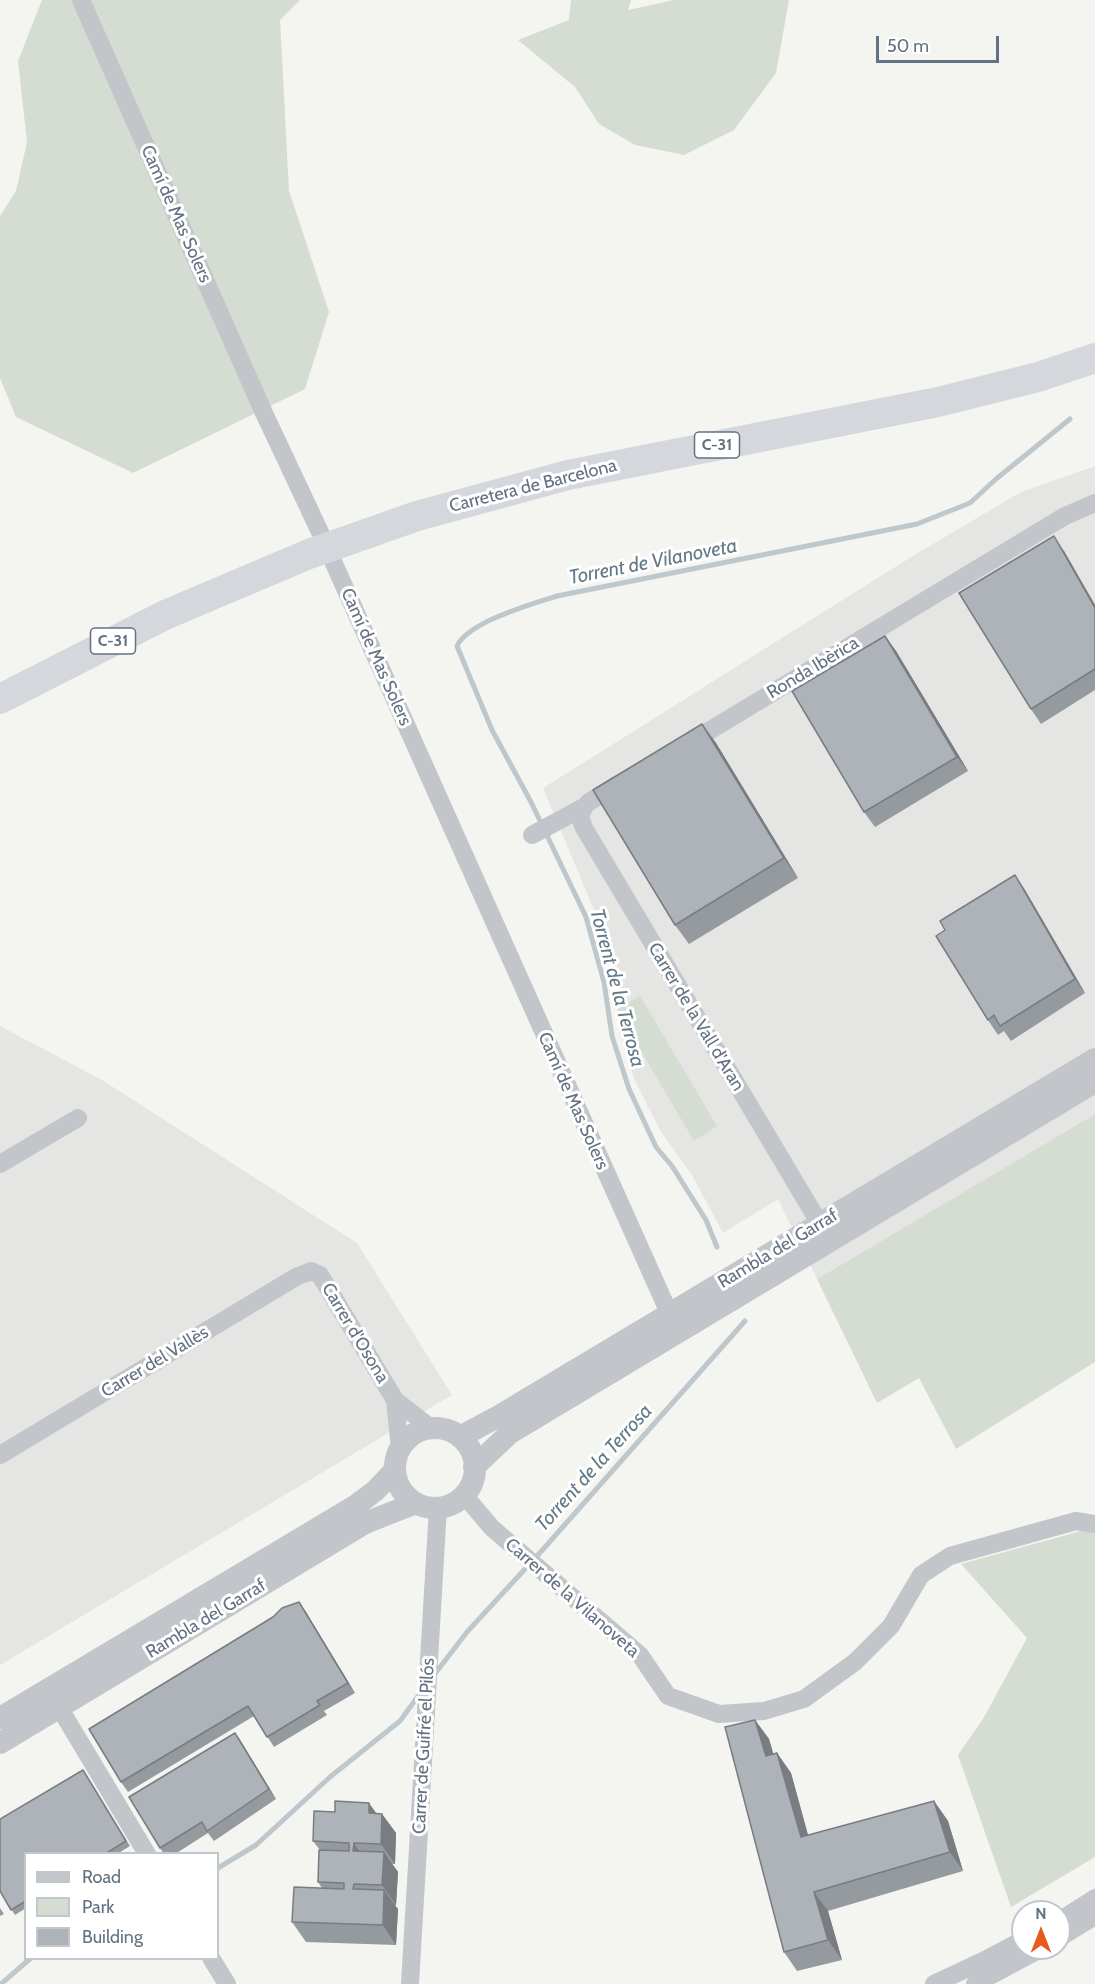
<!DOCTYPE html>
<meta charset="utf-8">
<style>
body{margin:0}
#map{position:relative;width:1095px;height:1984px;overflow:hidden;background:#f4f5f0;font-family:Cabin,sans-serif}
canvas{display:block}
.legend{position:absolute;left:24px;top:1852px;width:195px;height:108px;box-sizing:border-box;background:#fff;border:2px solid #c1c7cd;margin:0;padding:8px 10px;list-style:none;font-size:18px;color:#637283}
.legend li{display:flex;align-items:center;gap:12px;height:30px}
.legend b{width:30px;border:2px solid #c1c7cd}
.north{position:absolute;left:1011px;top:1900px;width:60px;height:60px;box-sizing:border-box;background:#fff;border:2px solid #c1c7cd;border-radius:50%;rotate:0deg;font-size:16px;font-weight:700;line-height:24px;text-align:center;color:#637283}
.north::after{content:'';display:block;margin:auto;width:21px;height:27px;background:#e85a1e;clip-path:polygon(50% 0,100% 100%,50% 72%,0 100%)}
.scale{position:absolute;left:876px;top:36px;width:123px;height:27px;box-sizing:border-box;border:3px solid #637283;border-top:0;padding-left:8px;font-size:18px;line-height:21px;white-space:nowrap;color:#637283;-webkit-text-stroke:4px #fff;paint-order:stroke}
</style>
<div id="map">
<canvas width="1095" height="1984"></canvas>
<ul class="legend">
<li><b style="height:8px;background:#c2c5c9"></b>Road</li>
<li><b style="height:16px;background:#d5dcd1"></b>Park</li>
<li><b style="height:16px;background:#adb3b9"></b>Building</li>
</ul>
<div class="north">N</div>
<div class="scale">50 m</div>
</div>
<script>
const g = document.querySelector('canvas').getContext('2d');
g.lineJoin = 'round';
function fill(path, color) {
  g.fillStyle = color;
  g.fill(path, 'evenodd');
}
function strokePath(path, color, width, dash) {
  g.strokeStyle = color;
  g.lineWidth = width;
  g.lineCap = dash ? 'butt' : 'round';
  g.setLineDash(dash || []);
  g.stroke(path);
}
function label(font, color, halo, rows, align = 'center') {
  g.font = font + ' Cabin,sans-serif';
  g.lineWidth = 6;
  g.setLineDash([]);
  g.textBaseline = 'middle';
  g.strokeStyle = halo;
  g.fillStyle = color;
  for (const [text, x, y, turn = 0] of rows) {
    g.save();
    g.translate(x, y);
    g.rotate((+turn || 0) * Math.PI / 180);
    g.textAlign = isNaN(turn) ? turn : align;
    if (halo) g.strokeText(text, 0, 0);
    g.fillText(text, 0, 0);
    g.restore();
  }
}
fill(new Path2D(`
 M1095,466v648l-278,165 -39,-80 -55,34 -30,-56 -33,-47 -25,-49 -16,-49 -3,-47 -4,-32 -69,-165 373,-234 105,-62z
 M0,1026l102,54 255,163 95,152 -452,270z`), '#e5e6e4');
fill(new Path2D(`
 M42,0h258l-20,20 9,171 40,121 -24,77 -172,84 -117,-56 -16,-39v-162l16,-25 11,-49 -9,-81z
 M571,0h60l-3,10 46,-10h115l-13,73 -42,57 -50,25 -49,-10 -36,-21 -24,-37 -57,-47 51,-20z
 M640,996l77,130 -23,15 -77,-131z
 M1095,1114v248l-139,87 -37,-71 -42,25 -60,-124z
 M1095,1519v338l-84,50 -53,-152 25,-36 44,-81 -66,-74 120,-33z`), '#d5dcd1');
strokePath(new Path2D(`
 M717,1247l-11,-27 -34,-54 -16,-19 -27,-58 -17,-53 -8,-54 -18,-65 -55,-115 -39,-72 -35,-84c11,-24 75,-42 100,-50l360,-72 53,-21 26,-24 74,-60
 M538,1555l207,-234
 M434,1675l33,-43 58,-63
 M218,1868l38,-23 74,-68 70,-56 21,-29
 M1,1984l30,-26`), '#bdc7cc', 5);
strokePath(new Path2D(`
 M81,0l183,413 55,117 351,785
 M689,743l376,-227 30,-13
 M584,807l-4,10 4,11 236,396
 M532,835l52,-28 5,-5 29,-18
 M0,1164l78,-46
 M395,1400l5,49
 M0,1455l296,-178 15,-6 9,4 75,125 36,28
 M464,1495l28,33 148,127 28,41 51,18 45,-3 40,-12 51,-37 36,-36 30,-51 29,-19 126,-35 19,3
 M59,1707l88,147
 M1059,1921l36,-23
 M1059,1938l36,-22
 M211,1958l16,26
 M410,1984l28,-477
 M934,1984l49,-23 40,-21
 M975,1984l67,-36`), '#c2c5c9', 18);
strokePath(new Path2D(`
 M395 1468a40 40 0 1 1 80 0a40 40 0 1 1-80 0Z
 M460,1437l39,-21 596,-357
 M474,1467l36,-34 585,-351
 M0,1718l355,-212 20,-15 20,-21
 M0,1743l365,-220 51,-20`), '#c2c5c9', 22);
strokePath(new Path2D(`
 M0,699l165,-84 144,-61 108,-38 151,-41 370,-73 100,-25 57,-19`), '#d4d8dc', 30);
fill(new Path2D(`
 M1064,551l31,54v85l-54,34 -10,-15z
 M885,636l11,15 72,120 -93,56 -11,-15z
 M702,724l14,19 82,135 -109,66 -14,-19z
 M1015,875l10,15 60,103 -74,48 -7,-10 -6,4 -10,-15 -43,-90z
 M299,1602l56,91 -31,18 3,4 -53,32 -20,-31 -126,76 -7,-10z
 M755,1720l14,19 4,15 4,-1 14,20 17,62 126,-34 14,20 15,50 -135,40 14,49 -45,11 -13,-19z
 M235,1733l41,66 -62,42 -6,-8 -33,21h-11l-4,-6z
 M83,1770l47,76 -13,8h-91v54l-11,7 -15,-24v-72z
 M382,1814l14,19 -1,31h-3l6,8 -2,33h-2l4,4 -2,36 -90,-3 -14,-20 30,-34 -4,-6 2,-32 -7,-9z
 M0,1908l4,6 -4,2z`), '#959a9f');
fill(new Path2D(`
 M1054,536l10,15 31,54v3z
 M885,636l11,15 72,120 -11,-14z
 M702,724l14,19 82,135 -14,-20z
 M1015,875l10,15 60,103 -10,-14z
 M299,1602l7,10 49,81 -7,-10z
 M755,1720l14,19 11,37 -14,-20z
 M235,1733l7,10 34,56 -7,-10z
 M777,1753l14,20 23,84 -13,-20z
 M934,1801l14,20 15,50 -13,-19z
 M369,1803l13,18v-7l14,19 -1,31 -14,-20 -12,-31z
 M354,1843l13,20 -14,-12z
 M384,1852l14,20 -2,33 -14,-20z
 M384,1890l14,19 -2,36 -13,-20z
 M814,1892l14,19 14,49 -14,-20z`), '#797d82');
const building = new Path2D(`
 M1054,536l41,72v61l-64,40 -72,-116z
 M885,636l72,121 -93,55 -72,-121z
 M702,724l82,134 -109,67 -82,-135z
 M1015,875l60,104 -75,47 -6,-11 -6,5 -52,-84 9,-6 -5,-9z
 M299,1602l49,81 -31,18 3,4 -53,32 -19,-31 -127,76 -32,-53 184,-112 9,-9z
 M755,1720l11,36 11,-3 24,84 133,-36 16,51 -136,40 14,48 -44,12 -59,-225z
 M235,1733l34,56 -62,42 -5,-9 -42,26 -31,-51z
 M83,1770l43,71 -21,13h-79v47l-15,9 -11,-19v-72z
 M335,1801l34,2v10l13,1 -1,30 -27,-1 -1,8 31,1 -2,33 -28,-1 -1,5 31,1 -1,35 -91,-3 2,-35 50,2v-6l-26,-1 1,-32 30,1v-8l-36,-2 1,-30 21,1z`);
fill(building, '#adb3b9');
strokePath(building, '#797d82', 1.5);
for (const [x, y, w] of [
 [717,445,45],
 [113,641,45]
]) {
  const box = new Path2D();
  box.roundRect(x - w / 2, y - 13, w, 26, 4.5);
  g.fillStyle = '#fff';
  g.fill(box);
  strokePath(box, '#637283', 1.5);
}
label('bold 16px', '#637283', null, [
 ["C-31",717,445],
 ["C-31",113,641]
]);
label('18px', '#637283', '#fff', [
 ["Camí de Mas Solers",176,214,66],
 ["Carretera de Barcelona",533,486,-14],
 ["Camí de Mas Solers",376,657,66],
 ["Ronda Ibèrica",813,668,-31],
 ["Carrer de la Vall d'Aran",696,1017,59],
 ["Camí de Mas Solers",573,1101,66],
 ["Rambla del Garraf",778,1249,-31],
 ["Carrer d'Osona",355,1333,59],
 ["Carrer del Vallès",155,1362,-31],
 ["Carrer de la Vilanoveta",572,1598,41],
 ["Rambla del Garraf",206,1619,-31],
 ["Carrer de Guifré el Pilós",424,1746,-87]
]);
label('italic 20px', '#637a87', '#fff', [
 ["Torrent de Vilanoveta",653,562,-11],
 ["Torrent de la Terrosa",617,988,75],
 ["Torrent de la Terrosa",594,1468,-48]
]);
</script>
